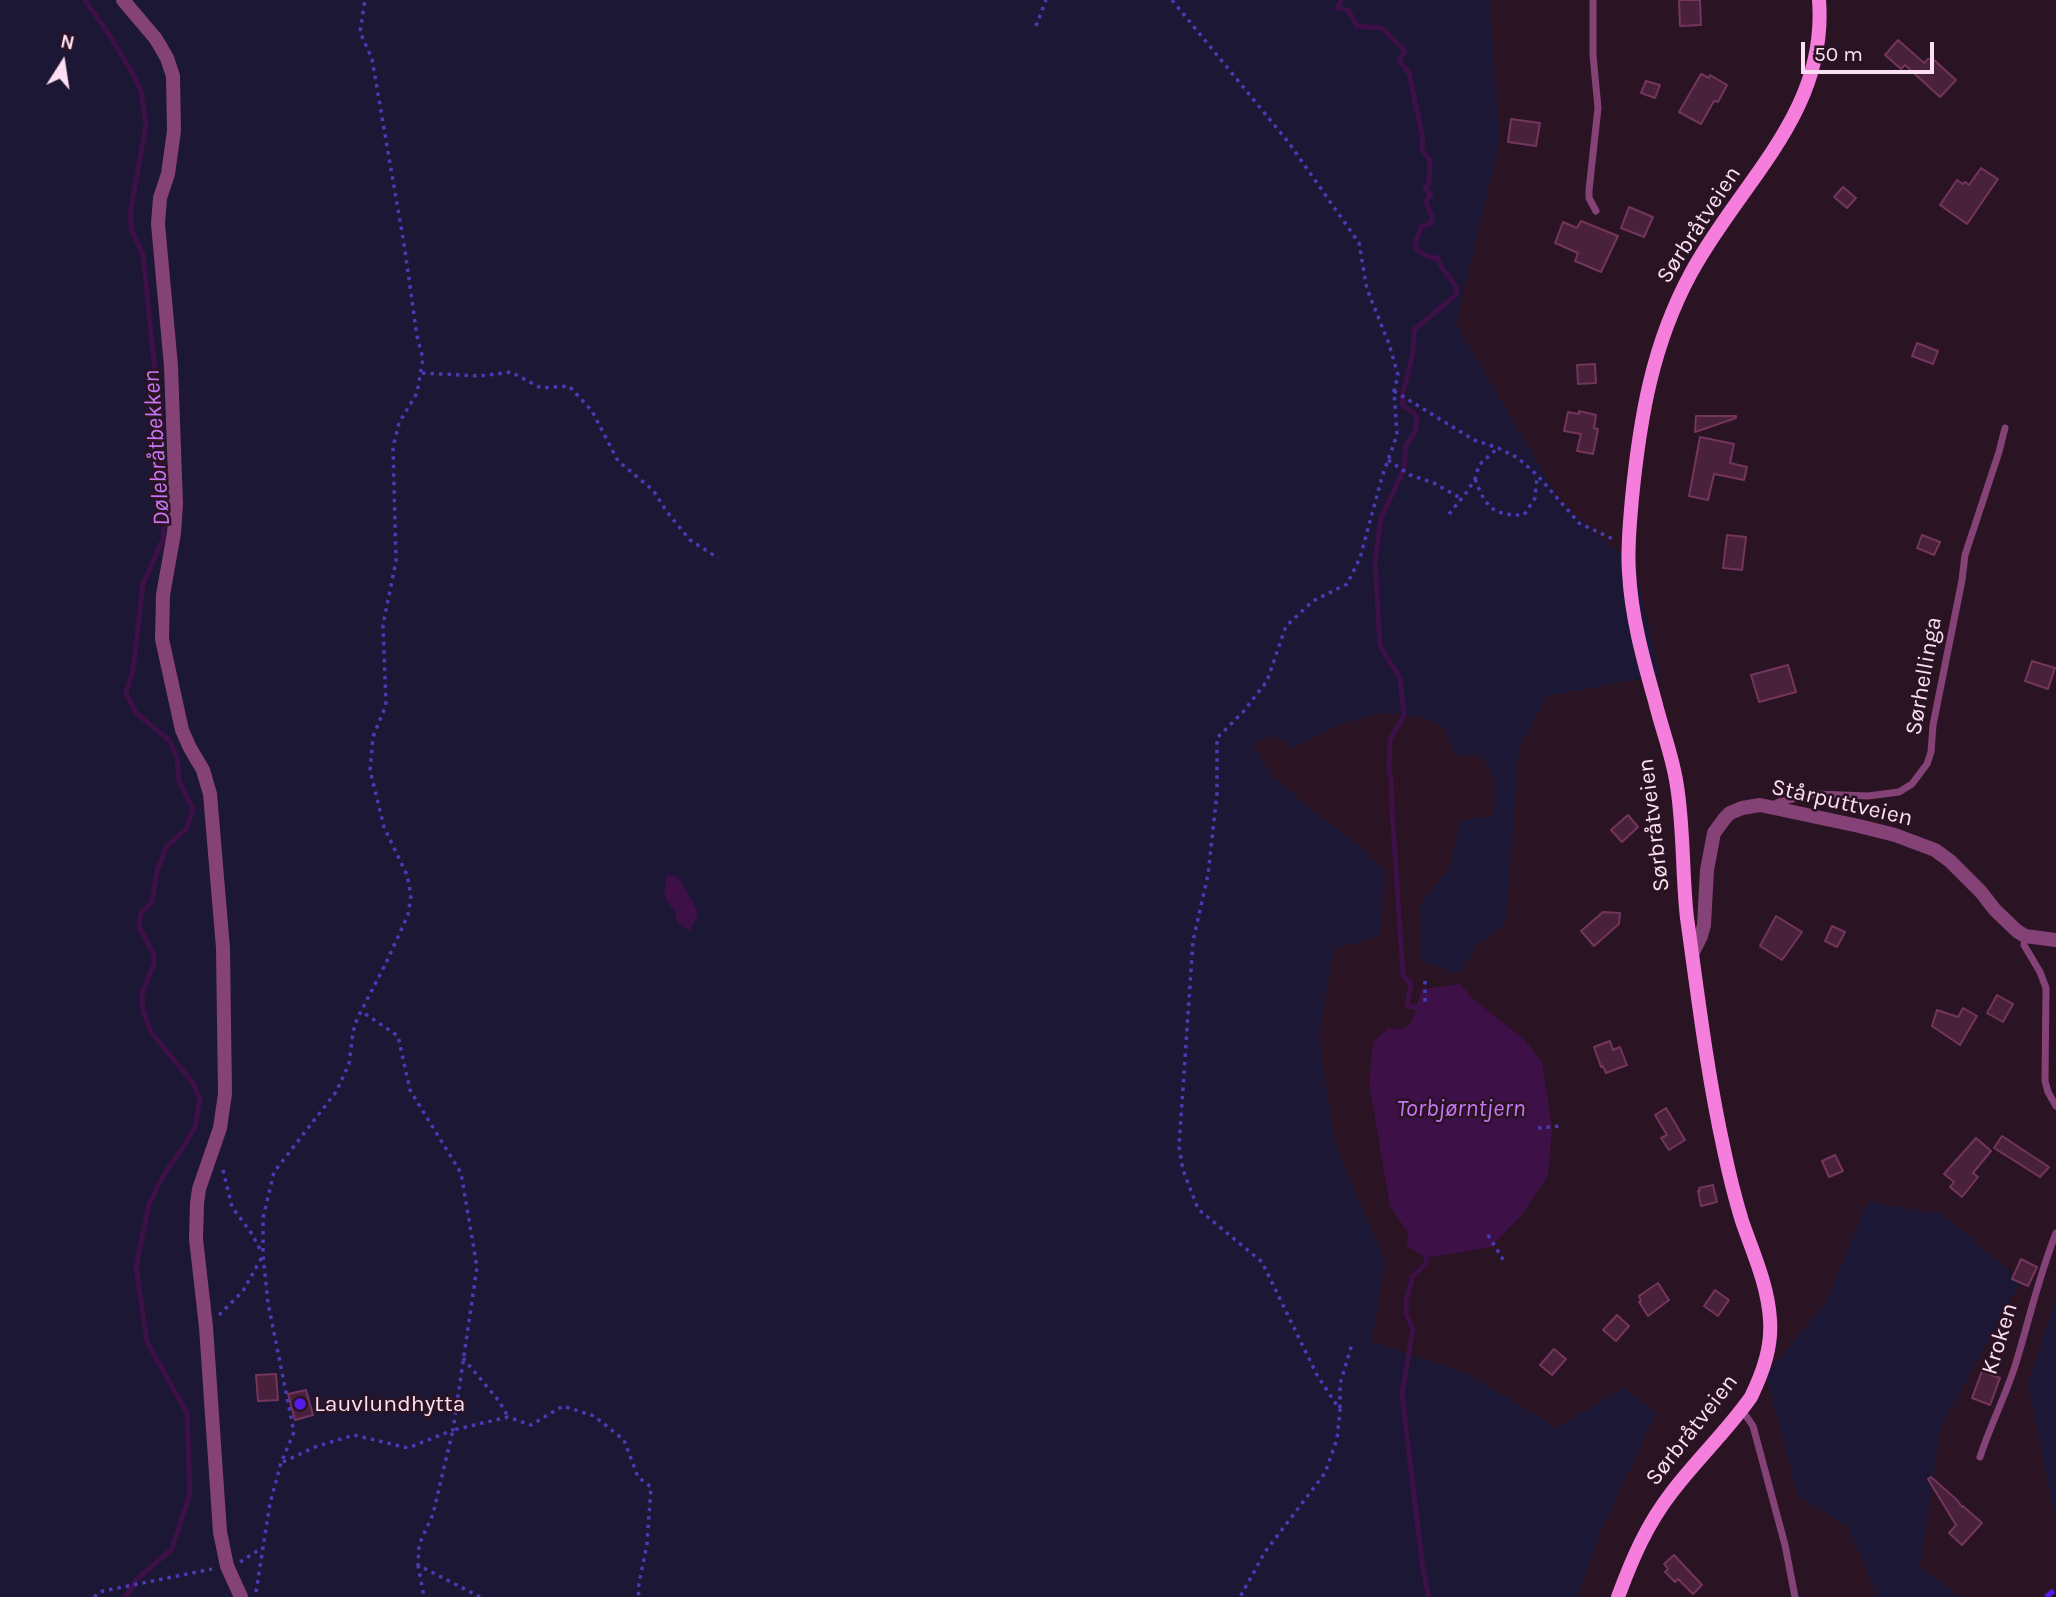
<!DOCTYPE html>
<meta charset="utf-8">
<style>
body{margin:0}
#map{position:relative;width:2056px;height:1597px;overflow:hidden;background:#2a1322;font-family:Karla,sans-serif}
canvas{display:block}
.north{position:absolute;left:28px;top:28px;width:70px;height:70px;-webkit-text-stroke:5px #2a1322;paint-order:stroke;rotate:12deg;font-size:19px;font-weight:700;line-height:28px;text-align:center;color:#fddff4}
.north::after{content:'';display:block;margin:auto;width:24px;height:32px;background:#fddff4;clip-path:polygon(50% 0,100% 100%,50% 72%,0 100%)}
.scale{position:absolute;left:1801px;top:42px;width:133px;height:32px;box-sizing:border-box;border:4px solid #fddff4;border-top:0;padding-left:9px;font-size:21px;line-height:24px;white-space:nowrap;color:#fddff4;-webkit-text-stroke:5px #2a1322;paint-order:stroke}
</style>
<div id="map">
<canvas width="2056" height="1597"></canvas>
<div class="north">N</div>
<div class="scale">50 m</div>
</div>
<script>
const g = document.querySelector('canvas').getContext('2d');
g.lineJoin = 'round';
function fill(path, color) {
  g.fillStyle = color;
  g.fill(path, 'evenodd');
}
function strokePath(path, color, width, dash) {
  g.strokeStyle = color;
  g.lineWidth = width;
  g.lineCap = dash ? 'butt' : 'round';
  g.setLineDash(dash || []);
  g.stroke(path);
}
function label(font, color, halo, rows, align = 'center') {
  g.font = font + ' Karla,sans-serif';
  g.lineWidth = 5;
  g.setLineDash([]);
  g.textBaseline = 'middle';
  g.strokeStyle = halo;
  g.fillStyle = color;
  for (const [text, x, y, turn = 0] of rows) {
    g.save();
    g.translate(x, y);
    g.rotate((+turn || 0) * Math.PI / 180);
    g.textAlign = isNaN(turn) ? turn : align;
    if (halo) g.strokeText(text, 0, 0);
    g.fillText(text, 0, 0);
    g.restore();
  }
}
fill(new Path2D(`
 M0,0h1489l11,141 -44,183 106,180 71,60 28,111 -114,21 -28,52 -13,174 -29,23 -18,30 -38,-14 -1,-57 30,-37 10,-46 34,-6 1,-36 -15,-25 -23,2 -14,-29 -24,-10 -32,-4 -46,10 -48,25 -19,-13 -22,8 21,35 68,54 44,37 -5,68 -46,11 -15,90 16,104 50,120 -13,80 94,31 91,55 67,-41 32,26 -55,118 -23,66h-1578z
 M1868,1201l76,14 77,65 -81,149 -20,139 40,29h-83l-29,-71 -50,-29 -32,-122 60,-72z
 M2056,1296v223h-1l-27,-134z`), '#1b1734');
fill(new Path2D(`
 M667,875l8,1 6,5 17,31 -1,6 -8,13 -12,-9 -2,-10 -8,-11 -3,-9z
 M1460,984l15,17 49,38 18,23 10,66 -4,48 -26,39 -31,32 -65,11 -19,-12 1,-13 -18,-27 -21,-122 4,-42 15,-14 14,1 9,-5 11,-35z`), '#3d1047');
strokePath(new Path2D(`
 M85,0l25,36 23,38 8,17 5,34 -15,84v20l12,26 17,167 4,89 -1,28 -20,45 -10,86 -7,24 10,19 33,27 8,17 2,24 14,28 -6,19 -21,19 -9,24 -5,31 -11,11 -2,14 15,28v9l-12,29 1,18 8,21 42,51 7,17 -5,27 -11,19 -20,28 -15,30 -13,63 11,75 40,71 3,80 -18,56 -35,30 -12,18
 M1341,0l-3,8 10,2 9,16 25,2 23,23 -6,10 10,12 14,66 -1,11 8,10 -1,23 -4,7 6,4 -5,8 6,15 -2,7 -9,3 -5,14v8l12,8 10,1c4,18 18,19 19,36l-43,36 -1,23 -11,43 1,10 11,7 3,6 -2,13 -9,13 -2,24 -23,49 -6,43 5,85 20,32 4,37 -14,25 -1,33 2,3 1,34 11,165 8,9 -4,22 8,1
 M1426,1258v6l-14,13c-1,8 -3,13 -5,21 -2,5 0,10 -1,16l7,15 -11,65 21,176 6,27`), '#3d1047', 5);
const building = new Path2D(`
 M1679,0h21l1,25 -21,1z
 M1898,40l26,23 4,-4h5l23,21 -16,17 -35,-32 -4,4 -16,-14z
 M1701,74l8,4 1,-3 17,10 -9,17 -4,-1 -13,23 -22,-12z
 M1646,81l14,4 -5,13 -14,-5z
 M1511,119l29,4 -4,23 -28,-4z
 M1981,168l17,11 -31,45 -27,-19 17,-25 6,4 2,-2 4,3z
 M1843,187l13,11 -9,10 -13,-11z
 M1629,207l24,10 -9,20 -23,-9z
 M1581,221l37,15 -17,36 -26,-11 3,-8 -23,-10 8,-21 14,6z
 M1917,343l21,8 -5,13 -21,-8z
 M1595,364l1,19 -18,1 -1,-19z
 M1579,411l17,4 -2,13 4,1 -5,25 -16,-3 4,-17 -17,-3 4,-19 11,2z
 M1696,416h40v2l-41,14z
 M1700,437l34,7 -4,19 17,4 -3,13 -30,-6 -6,26 -19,-4z
 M1727,535l19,2 -4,33 -19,-2z
 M1922,535l18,7 -6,13 -17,-7z
 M2032,661l23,7 -7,21 -23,-8z
 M1788,665l8,27 -37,10 -8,-27z
 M1628,815l10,12 -16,15 -11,-12z
 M1603,912l17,1 -1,11 -25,22 -13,-15z
 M1776,916l26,16 -20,28 -22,-14z
 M1832,926l13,6 -8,15 -12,-6z
 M1997,995l16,9 -10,18 -16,-9z
 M1963,1008l14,8 -17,29 -28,-19 5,-16 21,7z
 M1610,1041l3,9 7,-3 7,18 -21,8 -3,-7 -2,1 -7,-20z
 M1666,1108l19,32 -16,10 -8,-12 6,-3 -12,-20z
 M2002,1136l47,31 -9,10 -46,-29z
 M1976,1138l15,13 -18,22 5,4 -16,20 -12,-10 4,-5 -10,-8z
 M1835,1155l8,16 -14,6 -7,-16z
 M1713,1185l4,17 -16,4 -3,-15h2l-1,-3z
 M2021,1259l16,8 -9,19 -16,-7z
 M1658,1283l11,17 -21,16 -9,-14 2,-1 -2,-5z
 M1715,1290l14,10 -11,16 -14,-10z
 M1617,1315l12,11 -13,15 -13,-11z
 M1554,1349l12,10 -14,16 -12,-10z
 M1982,1371l18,7 -10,27 -18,-7z
 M276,1374l2,26 -20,1 -2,-26z
 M306,1390l7,25 -18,5 -7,-26z
 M1931,1477l26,23 5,7 1,-1 19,17 -20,22 -13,-12 7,-8 -28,-46z
 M1674,1555l28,30 -9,9 -15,-15 -3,3 -10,-10 3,-3 -4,-5z`);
fill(building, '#4a213a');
strokePath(building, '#74355c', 2);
strokePath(new Path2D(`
 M1172,0l117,143 70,100 8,46 22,55 9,31 -4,16 3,44 -15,42 -22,81 -13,26 -34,17 -27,25 -19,55 -24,31 -26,26v55l-9,82 -15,66 -14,206 4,23 15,39 64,53 55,113 23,35 -3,29 -12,34 -60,79 -25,45
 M1036,26l10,-26
 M422,373l58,3 31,-4 30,16 28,-2 23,25 26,50 35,29 14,22 23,28 28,18
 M1394,391l80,49 24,8 20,10 19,17 42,48 36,17
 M1388,460l22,15 24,8 28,16
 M1475,479c11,28 17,37 49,36l11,-17 2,-21
 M1449,514l17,-21 9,-14 4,-14 19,-17
 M1425,981v21
 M1538,1128l23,-2
 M223,1170l9,37 20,27 10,19
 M1488,1235l16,26
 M219,1315l24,-24 19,-34
 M463,1358l36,43 9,16
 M1340,1408v-24l12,-40
 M283,1462l32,-15 39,-12 54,13 45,-18 24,-163 -16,-94 -51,-83 -12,-54 -37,-25
 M240,1562l22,-14
 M418,1565l6,32
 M256,1592l14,-89 11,-40 13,-31 -26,-129 -5,-48v-37l11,-46 62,-80 13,-28 4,-32 4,-13 28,-54 23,-50 3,-20 -4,-20 -23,-48 -14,-57 3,-33 13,-32 -3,-80 13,-64 -3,-114 6,-24 18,-30 6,-34 -6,-23 -13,-92 -32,-185 -12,-27 5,-32
 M94,1597l9,-6 109,-22
 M480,1597l-62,-32 1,-20 14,-31 20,-84 55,-13 23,8 32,-19 31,10 30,24 14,37 13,10 -4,57 -9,45 1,8`), '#493bb5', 3.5, [3.5, 5]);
strokePath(new Path2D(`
 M1593,0v55l5,53 -9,82v8l7,13
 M1773,805l6,-3 37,-8 52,2 31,-4 13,-8 15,-20 4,-12 2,-27 29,-145 3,-25 34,-103 6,-24
 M2025,936l-1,9 16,27 6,16 -1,93 3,11 8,14
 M1742,1410l11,16 32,119 10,52
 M1980,1457c10,-31 25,-60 35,-91 14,-45 23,-88 41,-133`), '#854277', 7);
strokePath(new Path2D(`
 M123,0l33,39 11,19 6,18 1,55 -6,43 -8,24 -2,26 13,142 5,138 -2,29 -11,62 -1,44 20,91 8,18 13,22 7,24 13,154 2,146 -5,34 -21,61 -2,15 -1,35 10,88 14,205 7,34 14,31
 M1693,952l8,-16 3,-11 3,-55 7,-37 11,-15 5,-5 12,-5 18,-3 99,21 36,9 40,15 15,11 31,31 14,18 22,21 8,5 31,4`), '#854277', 14);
strokePath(new Path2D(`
 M1618,1597c14,-38 29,-73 54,-105 25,-33 55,-61 79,-95 12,-25 21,-50 19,-77 -2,-35 -17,-67 -28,-99 -7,-23 -13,-47 -18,-71 -17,-77 -26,-154 -37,-232 -5,-44 -3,-88 -10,-132 -4,-29 -15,-56 -22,-85 -12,-42 -24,-86 -26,-129 -2,-24 1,-50 3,-74 8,-80 20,-153 59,-225 49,-91 137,-160 128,-273`), '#f57edd', 14);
strokePath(new Path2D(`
 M2046,1597l10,-8`), '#551bed', 5, [10, 9]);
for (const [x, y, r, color] of [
 [300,1404,7,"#551bed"]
]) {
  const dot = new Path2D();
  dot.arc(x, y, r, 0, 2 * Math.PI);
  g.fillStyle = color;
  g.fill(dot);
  strokePath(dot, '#2a1322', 2.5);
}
label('23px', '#fddff4', '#2a1322', [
 ["Sørbråtveien",1699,225,-57],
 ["Sørhellinga",1924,676,-80],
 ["Stårputtveien",1842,803,13],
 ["Sørbråtveien",1654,825,-97],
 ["Kroken",2000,1339,-73],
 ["Sørbråtveien",1692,1430,-52]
]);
label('23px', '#fddff4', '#2a1322', [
 ["Lauvlundhytta",314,1404]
], 'left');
label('italic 24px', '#c776f4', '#2a1322', [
 ["Dølebråtbekken",157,448,-94],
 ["Torbjørntjern",1461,1109]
]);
</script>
